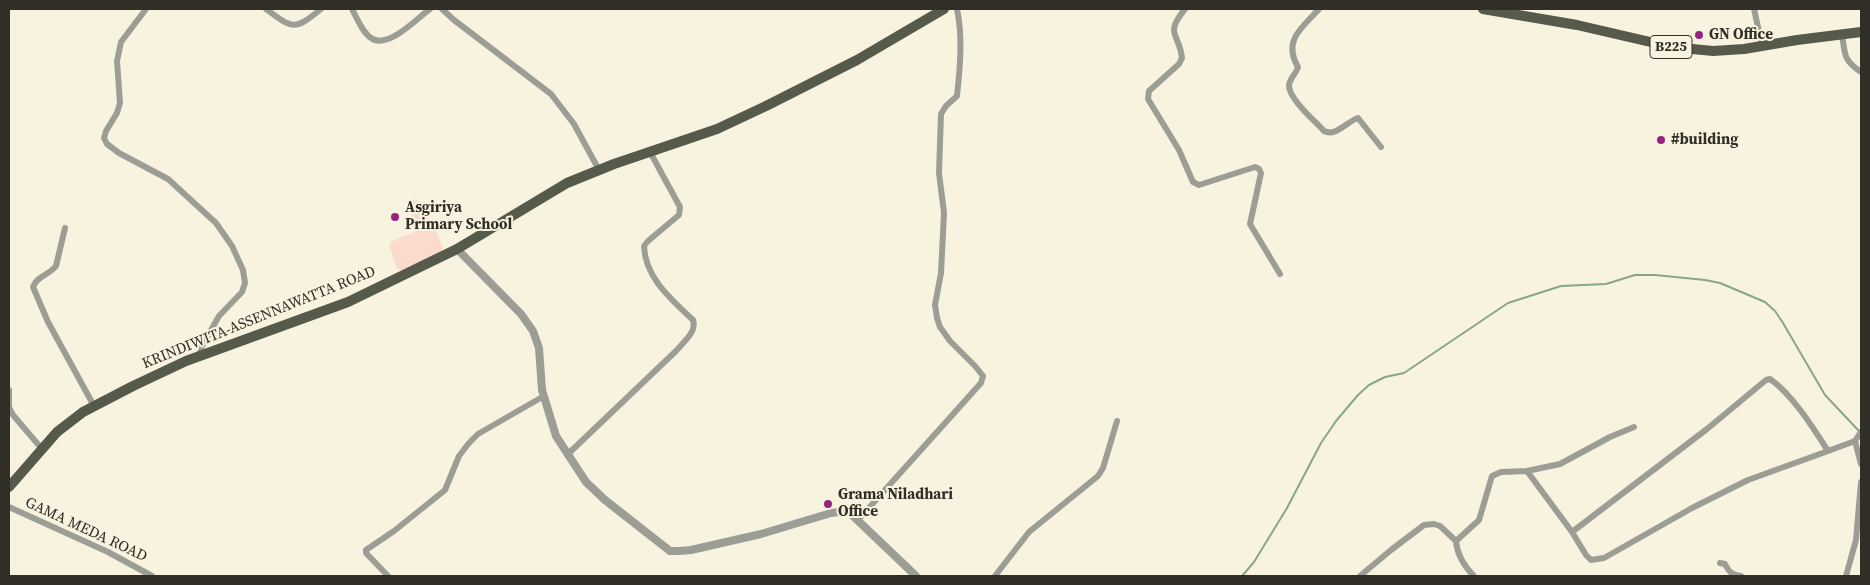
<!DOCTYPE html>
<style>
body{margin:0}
#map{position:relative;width:1870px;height:585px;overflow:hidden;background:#f8f3df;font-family:"Source Serif 4",serif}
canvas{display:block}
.frame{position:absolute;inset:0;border:10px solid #302e26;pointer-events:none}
</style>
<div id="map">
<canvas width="1870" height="585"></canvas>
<div class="frame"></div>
</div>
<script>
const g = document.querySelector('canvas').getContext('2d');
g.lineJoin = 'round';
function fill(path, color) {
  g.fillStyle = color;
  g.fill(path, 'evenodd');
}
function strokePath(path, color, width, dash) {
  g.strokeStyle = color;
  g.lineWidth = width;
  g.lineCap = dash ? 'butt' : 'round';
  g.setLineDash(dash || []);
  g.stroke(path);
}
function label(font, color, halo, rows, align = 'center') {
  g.font = font + ' "Source Serif 4",serif';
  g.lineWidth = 4;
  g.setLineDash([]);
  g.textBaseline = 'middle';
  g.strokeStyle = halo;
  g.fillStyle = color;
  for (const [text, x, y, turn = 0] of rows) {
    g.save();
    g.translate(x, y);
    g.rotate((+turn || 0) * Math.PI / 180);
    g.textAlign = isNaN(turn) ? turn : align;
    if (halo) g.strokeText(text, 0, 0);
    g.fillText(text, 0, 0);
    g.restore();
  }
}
fill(new Path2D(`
 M414,199l4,2 17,27 8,20 -2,4 -40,19 -5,-4 -7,-22c7,-9 18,-8 27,-14l1,-5 -9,-18 2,-7z`), '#fbdbcb');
strokePath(new Path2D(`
 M1242,576l12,-14 33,-54 34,-65 15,-22 22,-26 11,-10 16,-8 19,-4 104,-70 53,-17 45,-2 29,-9h20l50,5 15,3 45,19 10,9 8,12 42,72 34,36`), '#88a785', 2);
strokePath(new Path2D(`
 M146,9l-25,33 -4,19 3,42 -3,10 -11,18 -2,7 3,6 12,9 49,26 48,44 16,23 11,24 2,13 -3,9 -23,24 -18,32 -1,8
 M266,9c27,20 28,22 55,0
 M352,9c5,9 10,23 19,29 17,12 46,-20 59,-29
 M442,9l12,11 97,74 23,30 25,46
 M1185,9c-21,26 -6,23 -3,49l-3,6 -30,27 -1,8 31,51 14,32 6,3 56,-18 4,2 2,4 -11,51 30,50
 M1319,9c-16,18 -37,31 -21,58 -2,7 -8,11 -9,18 -1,13 26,36 35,46 12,6 22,-9 34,-13l23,29
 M1754,9l8,36
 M1842,34c3,20 1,26 19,38
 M65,228l-9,38c-7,9 -19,10 -23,21l15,35 46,84
 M9,390v17l4,8 29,34
 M1855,441l6,23
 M567,455l110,-105c7,-9 20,-18 16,-30 -21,-20 -48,-42 -49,-74l4,-5 31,-26 1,-8 -30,-55
 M1527,471l33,-7 50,-27 24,-10
 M9,507l99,45 44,24
 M858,520l123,-137 2,-7 -8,-10 -25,-25 -10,-14 -3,-9 -2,-13 6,-32 3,-60 -5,-40 2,-59 5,-8 11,-10c3,-28 6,-59 0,-87
 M1572,532l135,-103 59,-49 4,-1c22,15 44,50 58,72l27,-10 6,-9
 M1456,541l23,-21 13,-44 9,-4 26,-1 45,61 14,23 5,5 13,-2 88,-50 56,-28 80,-29
 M1720,563l5,1c4,8 7,11 16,12
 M388,576l-22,-23v-3l28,-19 51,-41 14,-34 10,-13 9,-9 66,-38
 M995,576l34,-44 69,-56 5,-8 14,-47
 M1360,576l31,-26 33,-25 10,-1 6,2 16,15c1,14 8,25 18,35
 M1846,576l10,-36 5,-58`), '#9c9e96', 6);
strokePath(new Path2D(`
 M457,249l64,65 12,17 6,17 3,42 14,46 30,46 19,18 65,51h9l12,-1 70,-16 70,-21 16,-2 4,3 65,62`), '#9c9e96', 8);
strokePath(new Path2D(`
 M1483,9l94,16 95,22 41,4 31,-2 53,-9 64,-8
 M9,487l48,-55 26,-20 50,-26 53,-25 162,-59 109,-53 110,-66 47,-19 103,-35 49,-23 91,-46 87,-51`), '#565a4b', 10);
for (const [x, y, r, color] of [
 [1699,35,5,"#97227f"],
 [1661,140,5,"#97227f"],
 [395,217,5,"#97227f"],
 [828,504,5,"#97227f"]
]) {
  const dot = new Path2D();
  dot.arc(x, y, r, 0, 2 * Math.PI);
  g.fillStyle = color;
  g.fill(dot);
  strokePath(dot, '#f8f3df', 2);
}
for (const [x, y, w] of [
 [1671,47,42]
]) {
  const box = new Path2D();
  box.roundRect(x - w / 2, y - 11.5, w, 23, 4);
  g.fillStyle = '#f8f3df';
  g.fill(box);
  strokePath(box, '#302e26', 1);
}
label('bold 14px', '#302e26', null, [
 ["B225",1671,47]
]);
label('bold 15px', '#302e26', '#f8f3df', [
 ["GN Office",1709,35],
 ["#building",1671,140],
 ["Asgiriya",405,208],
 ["Primary School",405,225],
 ["Grama Niladhari",838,495],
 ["Office",838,512]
], 'left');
label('15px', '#302e26', '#f8f3df', [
 ["KRINDIWITA-ASSENNAWATTA ROAD",259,318,-22],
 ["GAMA MEDA ROAD",86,530,25]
]);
</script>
